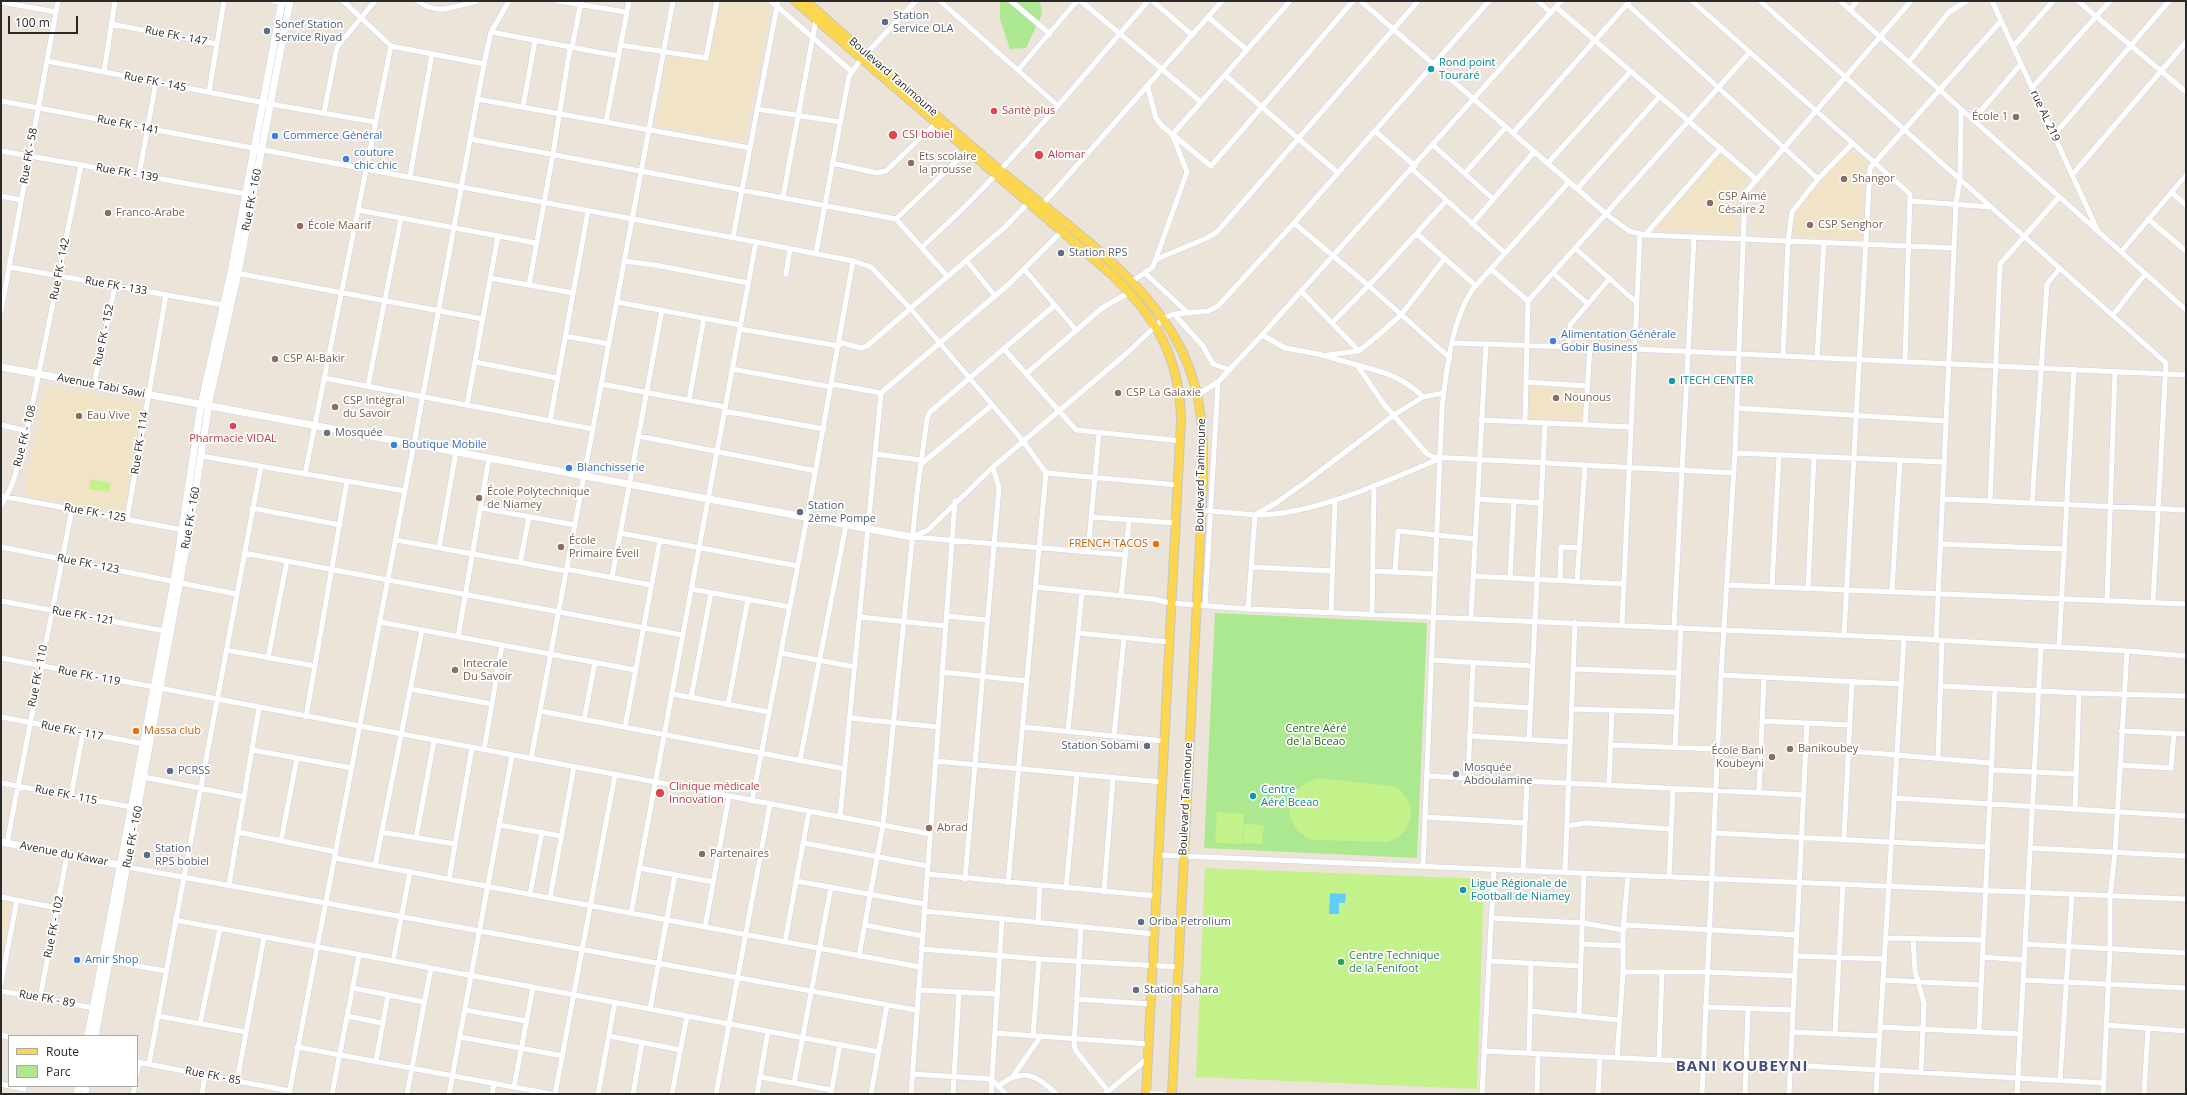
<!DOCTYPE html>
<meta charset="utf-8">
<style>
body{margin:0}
#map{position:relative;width:2187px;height:1095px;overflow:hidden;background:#ece4d9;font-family:"Open Sans",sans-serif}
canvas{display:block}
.frame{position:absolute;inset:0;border:2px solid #292929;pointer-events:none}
.legend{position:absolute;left:8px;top:1035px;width:130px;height:52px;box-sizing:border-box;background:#fff;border:1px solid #a9a9a9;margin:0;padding:5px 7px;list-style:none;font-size:12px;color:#292929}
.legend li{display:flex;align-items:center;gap:8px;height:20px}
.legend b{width:20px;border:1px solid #a9a9a9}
.scale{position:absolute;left:8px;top:16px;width:70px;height:18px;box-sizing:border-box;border:2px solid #292929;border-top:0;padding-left:5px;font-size:12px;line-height:14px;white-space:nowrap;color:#292929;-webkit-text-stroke:3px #fff;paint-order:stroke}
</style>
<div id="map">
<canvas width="2187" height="1095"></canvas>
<div class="frame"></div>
<ul class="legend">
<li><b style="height:5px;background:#fcd64e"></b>Route</li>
<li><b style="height:11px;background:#ace890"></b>Parc</li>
</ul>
<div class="scale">100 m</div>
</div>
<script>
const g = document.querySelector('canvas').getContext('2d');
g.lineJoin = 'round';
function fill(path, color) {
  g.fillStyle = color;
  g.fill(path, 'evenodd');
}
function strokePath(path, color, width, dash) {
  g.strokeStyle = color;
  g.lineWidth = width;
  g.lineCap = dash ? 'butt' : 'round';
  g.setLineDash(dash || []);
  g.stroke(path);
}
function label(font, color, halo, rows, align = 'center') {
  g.font = font + ' "Open Sans",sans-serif';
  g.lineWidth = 3.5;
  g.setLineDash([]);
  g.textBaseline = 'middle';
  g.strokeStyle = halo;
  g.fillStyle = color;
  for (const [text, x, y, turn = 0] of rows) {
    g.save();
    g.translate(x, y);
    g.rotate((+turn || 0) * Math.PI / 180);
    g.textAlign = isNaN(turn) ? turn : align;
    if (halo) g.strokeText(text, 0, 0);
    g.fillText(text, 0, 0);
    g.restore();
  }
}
fill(new Path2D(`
 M720,1h44l6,5 -26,135 -88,-15 12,-72 40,7z
 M1850,152l15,7 -6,81 -67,-4 1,-24z
 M1722,153l27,25 -11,13 -2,42 -81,-5z
 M45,386l98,17 -20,110 -98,-17z
 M1530,386l53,4 -2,31 -53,-3z
 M1,901l10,1 -10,53z`), '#f0e3c6');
fill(new Path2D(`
 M1000,1h40l2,13 -16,34 -16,1 -10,-30z
 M1215,613l212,10 -10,235 -213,-10z`), '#ace890');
fill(new Path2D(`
 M91,479l20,4 -2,9 -20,-3z
 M1317,778l77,8c26,15 21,50 -8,56l-74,-2c-32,-14 -29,-52 5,-62z
 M1217,812l27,2 -2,30 -27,-1z
 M1244,824l20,1 -2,19 -19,-1z
 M1205,868l279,11 -7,210 -281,-12z`), '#c3f18a');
fill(new Path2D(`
 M1330,893l16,1 -1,9h-6v11h-10z`), '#62cef8');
const street = new Path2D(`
 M273,1l11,2
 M343,1l48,45 93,18
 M418,1c17,15 39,5 59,0
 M558,1l68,11
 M771,1l80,70
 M940,1l117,104
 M1011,1l39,33
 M1081,1l120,101
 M1153,1l39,34
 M1361,1l245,213 23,17 16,4 309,13
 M1538,1l13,12
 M1692,1l218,193 -5,167
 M1760,1l406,362 -13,239
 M1840,1l346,309
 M1992,1l105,228
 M2078,1l108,91
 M1,2l55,10
 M1627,4l191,175
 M1556,7l201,173
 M1850,10l7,-9
 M1208,17l39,33
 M111,24l106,20
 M491,32l127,24
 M620,45l86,13 11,-57
 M2013,47l40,-46
 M572,48l9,-47
 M47,61l223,43 105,18
 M1909,62l40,-50 18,-11
 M1018,70l59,-69
 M104,72l11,-71
 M1225,75l113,98
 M1147,85l9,33 6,8 49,40 142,-165
 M2032,88l78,-87
 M209,92l15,-91
 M477,99l273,49
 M1,101l755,141 97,19 18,6 39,41 113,133 23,32 -38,410
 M523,107l12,-66
 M757,109l83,13
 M324,113l13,-66 38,-46
 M1973,120l48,-56
 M606,122l23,-121
 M1375,131l40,35
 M1513,133l116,-131
 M1172,135l118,-134
 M2054,135l115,-134
 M470,139l426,80 72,-69
 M1433,145l60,54
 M1,151l251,44
 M832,163l45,10 9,-2 50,-48
 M1548,163l83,-92
 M1412,169l93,84
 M1465,173l41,-46
 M139,175l17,-93
 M2072,175l114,-133
 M410,176l22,-122
 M1577,189l83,-93
 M2171,192l15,13
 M1,196l20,4
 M783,197l33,-177
 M1910,201l81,6
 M1042,205l180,-204
 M358,210l178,33
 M896,219l51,57
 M2148,219l38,32
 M1294,223l75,63 81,72
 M1472,224l62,-72
 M1417,234l59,52
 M1645,235l76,-87
 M733,237l45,-236
 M922,247c83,-74 153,-162 226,-246
 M1575,248l62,55
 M2121,252l65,-77
 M816,253l33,-177 13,-18 54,-57
 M1157,259l50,-21 10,-6 201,-231
 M966,260l29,36
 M624,261l31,4 93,18
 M9,267l214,38
 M1491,269l37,32
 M1025,270l51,60
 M236,273l247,46
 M1145,273l43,40
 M1553,273l35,31
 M786,274l4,-25
 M490,278l83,15
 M1131,282l22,-15 34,-95 -14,-36
 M529,285l24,-131 17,-106
 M1302,292l57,59
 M617,302l123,23
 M1,311l57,-310
 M1174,314l29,32 10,18 17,6
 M2113,315l32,-41
 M1332,323l43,-44 71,-78
 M740,329l99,17
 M1262,335l23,13 33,6 39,11 26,38 44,51 6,3 300,16
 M565,336l44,8
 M839,342l22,6 6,-2 138,-119 23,-24
 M1453,343l182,6 551,26
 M1568,347l2,-22 40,-47
 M1004,349l72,81 105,11
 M1328,355l31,-4 17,-14 25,-22 44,-57
 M1783,356l5,-115 4,-29 26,-33 35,-36
 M1817,357l7,-115
 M475,362l82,16
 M1357,365c27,7 46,12 66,32
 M732,369l99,18
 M1026,374l76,-66 28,-16
 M324,378l269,51
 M1526,382l62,4
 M94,384l21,-98
 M601,384l124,23
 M832,384l49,9
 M368,386l33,-168
 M1197,395l21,-13 44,-47 299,-334
 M689,400l15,-82
 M467,405l31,-169
 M1736,408l210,13
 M724,411l100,18
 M1481,420l150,7
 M550,421l38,-210
 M1525,422l3,-121 222,-249
 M1,425l26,6
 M1585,425l5,-78
 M638,436l178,35
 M1735,453l209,9
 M875,454l46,6
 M201,456l204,35
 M920,465l72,-60
 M1046,473l131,12
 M305,474l86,-428
 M1,496l182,34
 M1477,499l64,4
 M1943,499l243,11
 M1990,501l10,-237 59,-67
 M2032,503l15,-219 13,-16
 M1,505c15,-21 19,-50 26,-74l54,-266
 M252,508l88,17
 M481,508l94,17
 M1201,510l54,5 21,-12 31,-22 87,-66 29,-18 21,-4
 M1091,517l84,6
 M127,519l39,-224
 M620,533l178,33
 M912,537l16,-7 65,-63 133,-113 38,-36 10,-4 34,-3 10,-5 76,-83 195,-222
 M913,537l212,18
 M396,540l170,31
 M1941,544l124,5
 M1,547l235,47
 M439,548l17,-96
 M1088,552l11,-119
 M244,553l438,82
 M520,563l9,-46
 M1251,567l82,4
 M566,569l85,16
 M1373,571l62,3
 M1395,572l3,-41 77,8
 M1473,576l151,8
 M612,577l50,-267
 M1510,578l4,-76
 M1560,580l1,-33 18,1
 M1577,581l8,-115
 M1726,585l460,19
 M1772,586l7,-131
 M1035,587l118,12 18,4 77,6 656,29 223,13 59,5
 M1808,588l6,-131
 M691,589l99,18
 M1892,591l8,-131
 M1121,596l8,-75
 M1,601l164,30
 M2107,601l8,-230
 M1205,606l13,-224
 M1248,609l7,-94c57,1 131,-34 184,-56
 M1331,612l4,-112
 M1372,614l2,-129
 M947,616l40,4
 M860,617l86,9
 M1471,617l15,-273
 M380,622l255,48
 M1622,624l18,-390
 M1674,627l20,-390
 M1078,633l91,9
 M1844,635l26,-467 131,-147
 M458,637l31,-179
 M1936,641l20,-437 4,-26 1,-68
 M2059,646l15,-277
 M226,650l89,16
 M781,653l74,14
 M1,658l929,176
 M268,658l19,-97
 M1431,660l102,6
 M1573,669l106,4
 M942,672l85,9
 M1721,675l180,9
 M1941,686l138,7 107,3
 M410,689l82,15
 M672,694l97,18
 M691,698l20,-105
 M1471,704l59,4
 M728,705l20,-106
 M1571,709l106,3
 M540,711l305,58
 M1,717l143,27
 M306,717l41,-236
 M850,718l88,9
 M584,720l11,-58
 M1762,721l88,4
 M625,727l35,-187
 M1023,727l141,14
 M1068,731l14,-139
 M2121,731l65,3
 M1114,736l10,-98
 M1469,736l101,6
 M1529,739l16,-316
 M1611,745l106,4
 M1675,747l6,-120
 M252,750l100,18
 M484,750l18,-105
 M1849,751l142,12
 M1938,758l4,-117
 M531,759l142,-758
 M800,760l46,-235
 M935,761l227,21
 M2120,765l51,3 3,-35
 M1991,770l85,4
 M1426,776l378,19
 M144,777l100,20
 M1468,778l5,-115
 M1,783l130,24
 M1609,784l3,-74
 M1759,792l5,-115
 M71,796l12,-63
 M1894,798l292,18
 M752,801l55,-283 46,-257
 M2075,809l4,-116
 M840,817l41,-424 128,-109 52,-52
 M1425,817l100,6
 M499,825l62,11
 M1567,826l19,-3 84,6
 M238,832l98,20
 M381,832l74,12
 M1714,833l273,14
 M416,838l18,-97
 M1844,838l8,-157
 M281,841l16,-83
 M7,843l65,-334
 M804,843l123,23
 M2030,848l156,8
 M1158,855l1028,44
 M335,858l585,109
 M375,866l47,-236
 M1423,866l19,-459c5,-39 9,-84 30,-117l97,-108
 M127,867l789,143
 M639,868l74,14
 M1523,871l4,-90
 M1565,872l10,-250
 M927,874l229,22
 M1669,877l4,-89
 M449,879l23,-131
 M965,879l34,-391 -6,-21
 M796,881l128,23
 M229,885l30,-177
 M1066,888l11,-114
 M1104,892l9,-114
 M530,894l12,-62
 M1,897l56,11
 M550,898l24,-131
 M924,911l230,23
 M631,913l125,-671
 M1491,918l92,5 40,7 4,-5 170,10
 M175,920l704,132
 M1038,922l2,-36
 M865,925l57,11
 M705,927l24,-131
 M1081,927l-7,118 2,6 32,40
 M1886,938l97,2
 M1913,939l2,32 9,32 -3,69
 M785,942l24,-131
 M1582,944l42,2
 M2025,944l161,9
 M921,949l118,10 139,8
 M859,956l24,-131 34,-332 10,-74 3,-7 125,-107
 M1796,956l89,3
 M1982,957l42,3
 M109,961l57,10
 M393,961l17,-89
 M1489,961l91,5
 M1623,972h84l88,4
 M1883,980l98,5
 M2023,980l163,8
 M1,983l16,-83
 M353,988l71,14
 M918,990l79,4
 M1,991l93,17
 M40,998l27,-143
 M1076,999l74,5
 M1705,1007l88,3
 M650,1009l25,-134
 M465,1010l61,11
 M1530,1011l89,9
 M1579,1015l5,-142
 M158,1016l88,16
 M347,1016l35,7
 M200,1024l20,-96
 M2106,1025l80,6
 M1880,1027l140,7
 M1792,1032l88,4
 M1979,1032l16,-343
 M995,1033l154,11
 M1835,1034l8,-150
 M1,1035l8,2
 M609,1036l72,14
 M1033,1036l6,-77
 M460,1037l103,19
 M297,1047l254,47
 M1484,1051l219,11
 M1529,1053l2,-90
 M1617,1058l6,-86v-42l5,-55
 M1659,1059l3,-87
 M376,1061l12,-66
 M137,1062l153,29
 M149,1064l112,-598
 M1791,1065l312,18
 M137,1073l2,-11
 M912,1074l79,5 15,15
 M1013,1076l28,-40
 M760,1077l72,13
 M2060,1080l12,-186
 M237,1081l27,-144
 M794,1083l37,-196
 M1,1084l8,2
 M10,1086l14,3
 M998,1086c24,-18 39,-12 58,8
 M514,1087l19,-100
 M1146,1093l17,1
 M133,1094l2,-8
 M202,1094l3,-19
 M289,1094l127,-661 68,-369 7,-32 18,-31
 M332,1094l27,-139
 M407,1094l24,-126
 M449,1094l63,-338
 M492,1094l2,-11
 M555,1094l60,-319
 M598,1094l17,-92
 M633,1094l9,-51
 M672,1094l15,-78
 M716,1094l54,-290
 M757,1094l11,-63
 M831,1094l9,-50
 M871,1094l16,-89
 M911,1094l44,-593
 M953,1094l6,-102
 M991,1094l11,-175
 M1105,1094l43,-36
 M1482,1094l12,-225
 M1537,1094l1,-40
 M1598,1094l2,-37
 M1702,1094l19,-419 14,-222 10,-260 166,-192
 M1745,1094l3,-85
 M1789,1094l18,-371
 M1876,1094l28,-456
 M2017,1094l24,-448
 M2103,1094l7,-144v-54l5,-43 12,-202
 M2144,1094l4,-66`);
const secondary = new Path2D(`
 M1,367l911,170
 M1,842l124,24
 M88,1036l86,-454 27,-177 30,-133 51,-271
 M95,1036l94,-504 21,-135 28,-124 52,-272
 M77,1094l2,-8
 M85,1094l1,-8`);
const primary = new Path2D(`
 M795,1l315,272c45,43 70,83 71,147l-35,674
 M806,1c64,57 129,114 195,170 61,51 146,107 181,180 21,44 22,84 21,131l-31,612`);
strokePath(street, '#ced2e3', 6);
strokePath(secondary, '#ced2e3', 8);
strokePath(primary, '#c7c7c7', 10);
strokePath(street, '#fff', 5);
strokePath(secondary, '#fff', 7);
strokePath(primary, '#fcd64e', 8);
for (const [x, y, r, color] of [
 [885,22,4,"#5c6f8a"],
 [267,31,4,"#5c6f8a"],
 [1431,69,4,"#0f9aa8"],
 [994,111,4,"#e0444e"],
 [2016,117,4,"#8d6e63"],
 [893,135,5,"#e0444e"],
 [275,136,4,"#3f7fe0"],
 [1039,155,5,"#e0444e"],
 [346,159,4,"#3f7fe0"],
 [911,163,4,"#8d6e63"],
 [1844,179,4,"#8d6e63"],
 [1710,203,4,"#8d6e63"],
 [108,213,4,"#8d6e63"],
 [1810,225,4,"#8d6e63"],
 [300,226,4,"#8d6e63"],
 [1061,253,4,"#5c6f8a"],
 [1553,341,4,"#3f7fe0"],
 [275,359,4,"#8d6e63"],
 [1672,381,4,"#0f9aa8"],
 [1118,393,4,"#8d6e63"],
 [1556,398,4,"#8d6e63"],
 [335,407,4,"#8d6e63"],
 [79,416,4,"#8d6e63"],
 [233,426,4,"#e0444e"],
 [327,433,4,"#6b7280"],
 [394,445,4,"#3f7fe0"],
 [569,468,4,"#3f7fe0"],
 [479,498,4,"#8d6e63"],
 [800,512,4,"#5c6f8a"],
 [1156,544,4,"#e8710a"],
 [561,547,4,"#8d6e63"],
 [455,670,4,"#8d6e63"],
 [136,731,4,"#e8710a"],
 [1147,746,4,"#5c6f8a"],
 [1790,749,4,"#8d6e63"],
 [1772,757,4,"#8d6e63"],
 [170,771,4,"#5c6f8a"],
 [1456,774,4,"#6b7280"],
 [660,793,5,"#e0444e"],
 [1253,796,4,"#0f9aa8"],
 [929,828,4,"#8d6e63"],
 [702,854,4,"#8d6e63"],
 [147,855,4,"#5c6f8a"],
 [1463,890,4,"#0f9aa8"],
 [1141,922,4,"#5c6f8a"],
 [77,960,4,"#3f7fe0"],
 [1341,962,4,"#2e9e5b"],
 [1136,990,4,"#5c6f8a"]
]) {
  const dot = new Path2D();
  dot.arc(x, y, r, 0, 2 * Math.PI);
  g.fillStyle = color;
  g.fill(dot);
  strokePath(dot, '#fff', 1.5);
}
label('11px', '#4e5e75', '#fff', [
 ["Station",893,16],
 ["Service OLA",893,29],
 ["Sonef Station",275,25],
 ["Service Riyad",275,38],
 ["Station RPS",1069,253],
 ["Station",808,506],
 ["2éme Pompe",808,519],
 ["Station Sobami",1139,746,"right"],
 ["PCRSS",178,771],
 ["Station",155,849],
 ["RPS bobiel",155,862],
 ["Oriba Petrolium",1149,922],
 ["Station Sahara",1144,990]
], 'left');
label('11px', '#292929', '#fff', [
 ["Rue FK - 147",176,36,11],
 ["Boulevard Tanimoune",893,77,41],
 ["Rue FK - 145",155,82,11],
 ["rue AL 219",2045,116,65],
 ["Rue FK - 141",128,125,11],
 ["Rue FK - 58",29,156,-80],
 ["Rue FK - 139",127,173,10],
 ["Rue FK - 160",252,200,-79],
 ["Rue FK - 142",60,269,-79],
 ["Rue FK - 133",116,286,10],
 ["Rue FK - 152",104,335,-78],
 ["Avenue Tabi Sawi",101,386,11],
 ["Rue FK - 108",25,436,-76],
 ["Rue FK - 114",140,443,-81],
 ["Boulevard Tanimoune",1201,475,-89],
 ["Rue FK - 125",95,513,10],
 ["Rue FK - 160",191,518,-80],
 ["Rue FK - 123",88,564,11],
 ["Rue FK - 121",83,616,10],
 ["Rue FK - 110",38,676,-79],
 ["Rue FK - 119",89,676,11],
 ["Rue FK - 117",72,731,11],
 ["Rue FK - 115",66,795,11],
 ["Boulevard Tanimoune",1186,799,-87],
 ["Rue FK - 160",133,837,-79],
 ["Avenue du Kawar",64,854,11],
 ["Rue FK - 102",54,927,-79],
 ["Rue FK - 89",47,999,10],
 ["Rue FK - 85",213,1076,11]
]);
label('11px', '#0d838f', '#fff', [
 ["Rond point",1439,63],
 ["Touraré",1439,76],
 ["ITECH CENTER",1680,381],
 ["Centre",1261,790],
 ["Aéré Bceao",1261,803],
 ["Ligue Régionale de",1471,884],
 ["Football de Niamey",1471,897]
], 'left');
label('11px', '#be3a42', '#fff', [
 ["Santé plus",1002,111],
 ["CSI bobiel",902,135],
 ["Alomar",1048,155],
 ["Pharmacie VIDAL",233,439,"center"],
 ["Clinique médicale",669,787],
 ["Innovation",669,800]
], 'left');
label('11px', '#785e54', '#fff', [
 ["École 1",2008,117,"right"],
 ["Ets scolaire",919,157],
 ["la prousse",919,170],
 ["Shangor",1852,179],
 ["CSP Aimé",1718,197],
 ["Césaire 2",1718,210],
 ["Franco-Arabe",116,213],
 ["CSP Senghor",1818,225],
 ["École Maarif",308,226],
 ["CSP Al-Bakir",283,359],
 ["CSP La Galaxie",1126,393],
 ["Nounous",1564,398],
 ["CSP Intégral",343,401],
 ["du Savoir",343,414],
 ["Eau Vive",87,416],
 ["École Polytechnique",487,492],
 ["de Niamey",487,505],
 ["École",569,541],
 ["Primaire Éveil",569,554],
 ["Intecrale",463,664],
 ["Du Savoir",463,677],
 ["Banikoubey",1798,749],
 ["École Bani",1764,751,"right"],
 ["Koubeyni",1764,764,"right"],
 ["Abrad",937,828],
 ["Partenaires",710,854]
], 'left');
label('11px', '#366cbe', '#fff', [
 ["Commerce Général",283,136],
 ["couture",354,153],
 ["chic chic",354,166],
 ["Alimentation Générale",1561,335],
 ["Gobir Business",1561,348],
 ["Boutique Mobile",402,445],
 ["Blanchisserie",577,468],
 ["Amir Shop",85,960]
], 'left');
label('11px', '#5b616d', '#fff', [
 ["Mosquée",335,433],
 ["Mosquée",1464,768],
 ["Abdoulamine",1464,781]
], 'left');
label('11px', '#c56008', '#fff', [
 ["FRENCH TACOS",1148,544],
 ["Massa club",144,731,"left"]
], 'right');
label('11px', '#246b13', '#fff', [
 ["Centre Aéré",1316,729],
 ["de la Bceao",1316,742]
]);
label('11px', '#27864d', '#fff', [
 ["Centre Technique",1349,956],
 ["de la Fenifoot",1349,969]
], 'left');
g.letterSpacing = '1px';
label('bold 15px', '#454e7d', '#fff', [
 ["BANI KOUBEYNI",1742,1067]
]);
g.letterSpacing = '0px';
</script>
